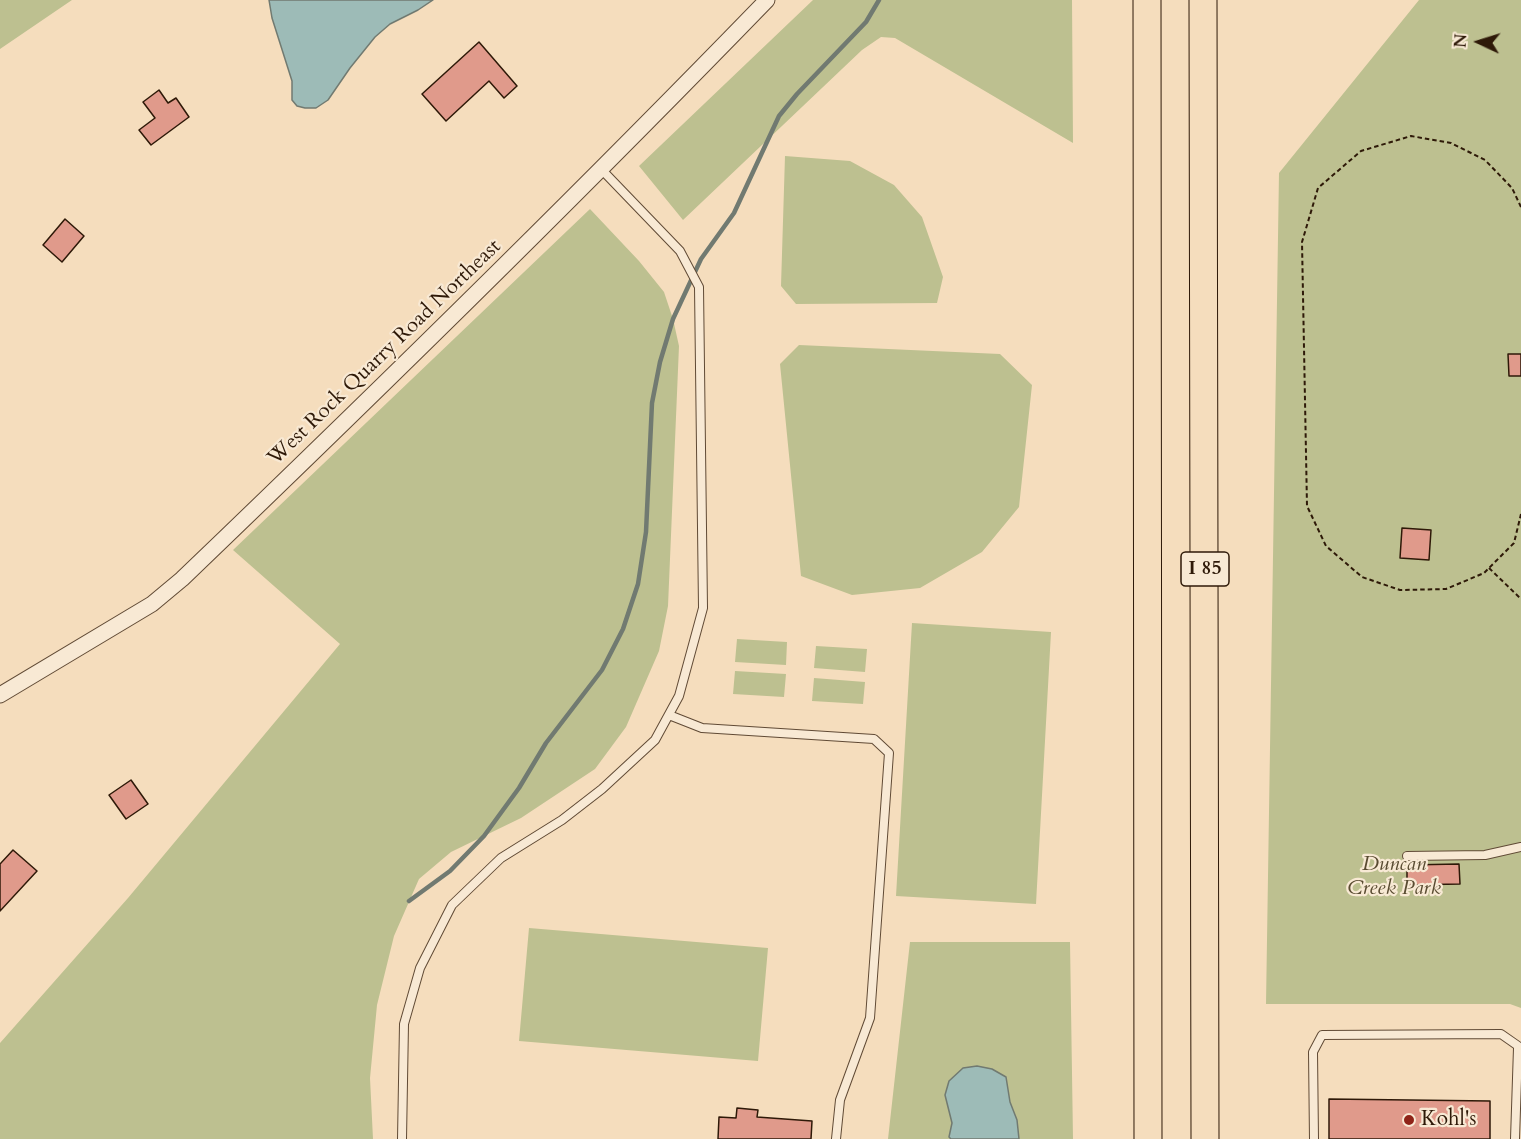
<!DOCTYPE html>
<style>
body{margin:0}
#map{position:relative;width:1521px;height:1139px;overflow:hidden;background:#f5ddbd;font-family:Cardo,serif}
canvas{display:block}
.north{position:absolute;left:1449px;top:12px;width:60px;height:60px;-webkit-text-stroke:4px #f8e9d4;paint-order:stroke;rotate:274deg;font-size:16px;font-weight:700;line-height:24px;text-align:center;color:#2e1908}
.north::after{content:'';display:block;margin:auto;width:21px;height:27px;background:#2e1908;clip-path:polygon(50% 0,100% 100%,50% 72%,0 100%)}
</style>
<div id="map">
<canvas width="1521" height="1139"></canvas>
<div class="north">N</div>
</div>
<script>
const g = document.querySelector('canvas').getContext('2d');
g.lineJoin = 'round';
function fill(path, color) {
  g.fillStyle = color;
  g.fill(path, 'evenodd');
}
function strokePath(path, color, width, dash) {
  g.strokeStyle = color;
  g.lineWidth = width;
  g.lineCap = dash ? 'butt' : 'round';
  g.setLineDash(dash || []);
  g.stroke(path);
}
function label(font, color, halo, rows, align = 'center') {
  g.font = font + ' Cardo,serif';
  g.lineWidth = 4.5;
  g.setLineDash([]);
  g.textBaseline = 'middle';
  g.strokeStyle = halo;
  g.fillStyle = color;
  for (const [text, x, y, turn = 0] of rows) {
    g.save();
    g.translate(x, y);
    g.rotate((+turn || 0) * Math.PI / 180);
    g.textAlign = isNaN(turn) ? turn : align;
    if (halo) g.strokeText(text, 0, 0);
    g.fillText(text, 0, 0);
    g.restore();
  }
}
fill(new Path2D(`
 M0,0h72l-72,49z
 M813,0h259l1,143 -178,-105 -14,-1 -19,13 -179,170 -44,-54z
 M1419,0h102v1008l-11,-4h-244l13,-831z
 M785,156l65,5 44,24 28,32 21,60 -6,26 -141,1 -15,-18z
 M590,209l49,52 25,31 9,27 6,27 -11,260 -9,45 -33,76 -31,42 -74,49 -70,34 -32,27 -25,57 -17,69 -7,73 3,61h-373v-96l128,-145 212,-254 -107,-94z
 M799,345l201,9 32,31 -13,122 -37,45 -62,36 -68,7 -51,-19 -21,-212z
 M912,623l139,9 -15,272 -140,-8z
 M737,639l50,3 -1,23 -51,-3z
 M816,646l51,3 -2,23 -51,-4z
 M735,671l51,3 -2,23 -51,-3z
 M814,678l51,4 -2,22 -51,-3z
 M529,928l239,20 -10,113 -239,-20z
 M910,942h160l3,197h-185z`), '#bdc090');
const water = new Path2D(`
 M269,0h164l-15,10 -28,14 -15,13 -25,31 -22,32 -12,8h-11l-8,-2 -5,-6v-19l-20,-63z
 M977,1066l15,3 14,8 4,25 7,18 2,19h-68l-2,-2 3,-14 -7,-28 4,-14 14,-13z`);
fill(water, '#9dbbb7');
strokePath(water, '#717a71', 1.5);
strokePath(new Path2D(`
 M409,901l41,-30 34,-35 35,-48 27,-45 56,-73 21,-41 15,-45 8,-52 6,-129 8,-41 13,-43 28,-60 33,-46 45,-97 18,-22 69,-72 13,-22`), '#717a71', 4.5);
const building = new Path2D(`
 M479,42l38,44 -13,12 -15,-17 -43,40 -24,-27z
 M159,90l9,13 8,-5 13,19 -38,28 -12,-15 16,-12 -12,-16z
 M65,219l19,17 -22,26 -19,-17z
 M1508,354h13v22h-12z
 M1402,528l29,2 -2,30 -29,-2z
 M131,780l17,24 -22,15 -17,-24z
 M13,850l24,21 -37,40v-47z
 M1459,864l1,20 -53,1v-20z
 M1329,1099l161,2v38h-161z
 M737,1108l21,2 -1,7 55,4 -1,18h-93l1,-22 17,1z`);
fill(building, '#e09a8b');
strokePath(building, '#2e1908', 1.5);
const lane = new Path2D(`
 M669,715l33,13 172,11 15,14 -19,265 -30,82 -4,39
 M1407,856l78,-1 36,-8
 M402,1139l2,-115 16,-56 32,-63 49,-47 61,-38 40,-31 53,-49 24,-44 24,-88 -4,-321 -19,-36 -78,-81
 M1314,1139l-1,-87 9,-17 179,-1 20,14
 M1515,1139l3,-91`);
const street = new Path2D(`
 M0,695l152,-91 30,-25c198,-190 394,-382 585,-579`);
const highway = new Path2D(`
 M1147,0l1,1139
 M1203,0l2,1139`);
strokePath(lane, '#604a35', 10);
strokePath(street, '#604a35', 17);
strokePath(highway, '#2e1908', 29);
strokePath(new Path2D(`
 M1521,207l-9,-19 -27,-28 -34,-17 -40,-7 -50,15 -43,37 -16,54 5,264 19,40 36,31 38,13 46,-1 38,-16 30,-30 7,-29
 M1489,568l32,31`), '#2e1908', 2, [4.5, 3]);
strokePath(lane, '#f8e9d4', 8);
strokePath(street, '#f8e9d4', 15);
strokePath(highway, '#f5ddbd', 27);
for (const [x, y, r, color] of [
 [1409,1120,6,"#8f2418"]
]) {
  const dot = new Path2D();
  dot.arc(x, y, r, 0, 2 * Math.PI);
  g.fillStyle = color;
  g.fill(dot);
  strokePath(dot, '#f8e9d4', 2);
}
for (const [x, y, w] of [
 [1205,569,48]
]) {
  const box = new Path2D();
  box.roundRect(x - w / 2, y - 17, w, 34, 4.5);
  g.fillStyle = '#f8e9d4';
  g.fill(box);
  strokePath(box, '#2e1908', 1.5);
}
label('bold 20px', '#2e1908', null, [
 ["I 85",1205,569]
]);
label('21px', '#2e1908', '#f8e9d4', [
 ["West Rock Quarry Road Northeast",385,353,-44]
]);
label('italic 21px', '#594b31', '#f8e9d4', [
 ["Duncan",1394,865],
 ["Creek Park",1394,889]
]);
label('21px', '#2e1908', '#f8e9d4', [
 ["Kohl's",1421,1120]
], 'left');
</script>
